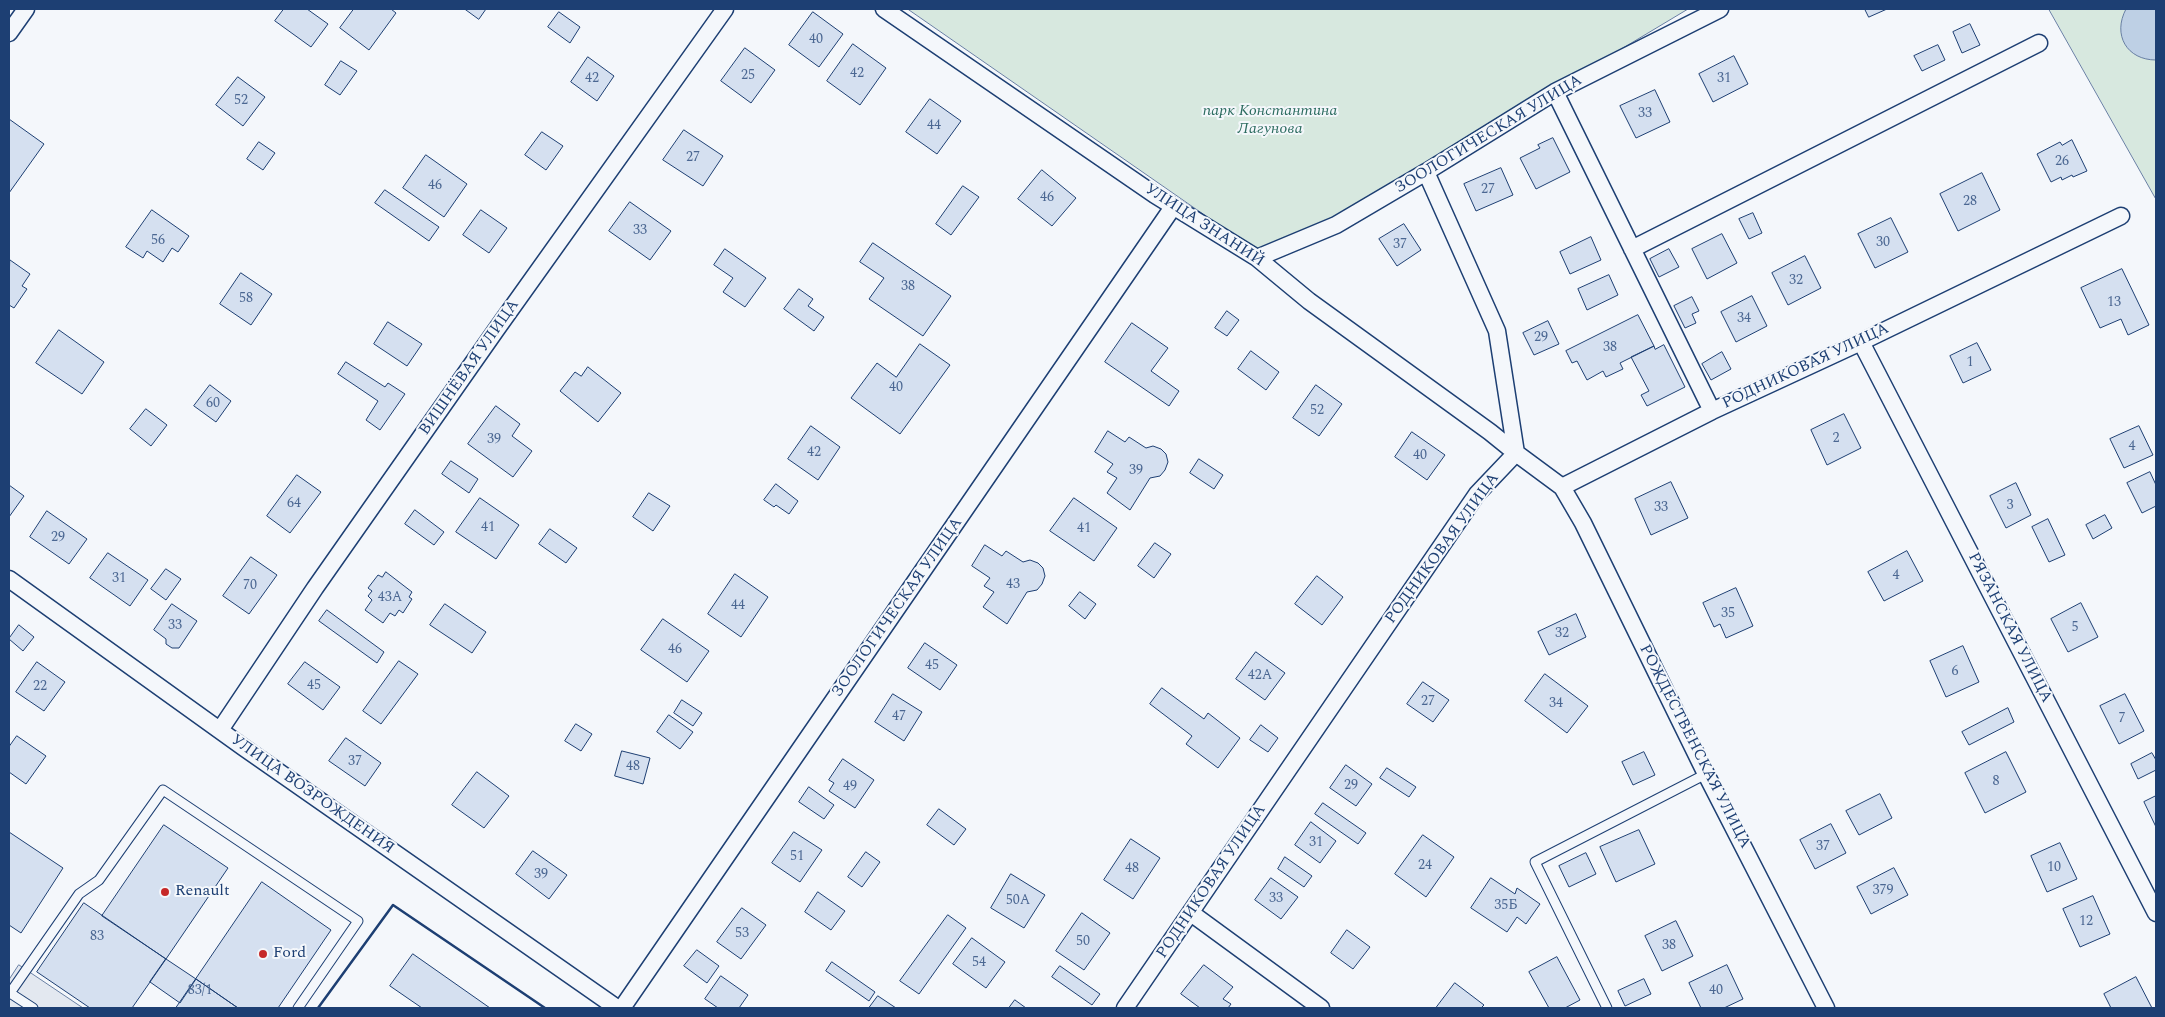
<!DOCTYPE html>
<meta charset="utf-8">
<style>
body{margin:0}
#map{position:relative;width:2165px;height:1017px;overflow:hidden;background:#f4f7fb;font-family:Spectral,serif}
canvas{display:block}
.frame{position:absolute;inset:0;border:10px solid #1d3f73;pointer-events:none}
</style>
<div id="map">
<canvas width="2165" height="1017"></canvas>
<div class="frame"></div>
</div>
<script>
const g = document.querySelector('canvas').getContext('2d');
g.lineJoin = 'round';
function fill(path, color) {
  g.fillStyle = color;
  g.fill(path, 'evenodd');
}
function strokePath(path, color, width, dash) {
  g.strokeStyle = color;
  g.lineWidth = width;
  g.lineCap = dash ? 'butt' : 'round';
  g.setLineDash(dash || []);
  g.stroke(path);
}
function label(font, color, halo, rows, align = 'center') {
  g.font = font + ' Spectral,serif';
  g.lineWidth = 4;
  g.setLineDash([]);
  g.textBaseline = 'middle';
  g.strokeStyle = halo;
  g.fillStyle = color;
  for (const [text, x, y, turn = 0] of rows) {
    g.save();
    g.translate(x, y);
    g.rotate((+turn || 0) * Math.PI / 180);
    g.textAlign = isNaN(turn) ? turn : align;
    if (halo) g.strokeText(text, 0, 0);
    g.fillText(text, 0, 0);
    g.restore();
  }
}
const green = new Path2D(`
 M908,9h780l-160,96 -215,124 -56,22z
 M2049,9h107v190z`);
fill(green, '#d7e8df');
strokePath(green, '#687fa3', 1);
const parking = new Path2D(`
 M19,965l64,43h-74v-28z`);
fill(parking, '#e3e8f0');
strokePath(parking, '#687fa3', 1);
const water = new Path2D(`
 M2126,9h30v51c-29,0 -44,-25 -30,-51z`);
fill(water, '#bed0e5');
strokePath(water, '#687fa3', 1);
const building = new Path2D(`
 M284,9h23l21,15 -17,23 -36,-26z
 M354,9h37l5,4 -27,37 -29,-22z
 M465,9h21l-7,10z
 M1865,9h22l-18,8z
 M559,12l21,15 -10,16 -22,-16z
 M813,12l30,22 -24,33 -30,-22z
 M1970,24l10,21 -18,8 -9,-21z
 M853,44l33,24 -26,37 -33,-24z
 M1938,45l7,15 -23,11 -8,-15z
 M745,48l30,22 -24,33 -30,-22z
 M1734,56l14,28 -35,18 -14,-28z
 M588,57l26,19 -17,25 -26,-19z
 M341,61l16,10 -17,24 -15,-10z
 M238,77l27,20 -22,29 -27,-21z
 M1655,90l15,32 -34,16 -16,-32z
 M930,99l31,22 -24,33 -31,-22z
 M9,119l35,25 -35,49z
 M684,130l39,26 -20,30 -40,-26z
 M542,132l21,14 -17,24 -21,-15z
 M1553,138l17,34 -34,17 -16,-31 20,-10 -2,-3z
 M2072,140l15,31 -14,6 -1,-2 -10,5 -1,-3 -10,5 -14,-28 23,-12 2,3z
 M259,142l16,11 -12,17 -16,-11z
 M426,155l41,29 -23,33 -41,-29z
 M1501,168l12,27 -37,16 -12,-27z
 M1042,170l34,28 -24,28 -34,-27z
 M1982,173l18,37 -42,21 -18,-37z
 M963,186l16,11 -28,38 -15,-11z
 M385,190l54,37 -10,14 -54,-38z
 M630,202l41,29 -21,29 -41,-29z
 M152,210l37,26 -11,16 -6,-4 -9,14 -16,-11 -4,7 -17,-11z
 M481,210l26,18 -18,25 -26,-18z
 M1753,213l9,20 -13,6 -10,-20z
 M1891,218l17,34 -33,16 -17,-34z
 M1404,224l17,26 -24,16 -18,-27z
 M1722,234l15,29 -30,16 -15,-30z
 M1591,237l10,23 -31,14 -10,-22z
 M873,243l78,53 -28,40 -54,-37 15,-21 -24,-16z
 M725,249l41,29 -21,29 -22,-15 10,-14 -19,-13z
 M1669,249l10,18 -20,10 -9,-18z
 M1805,256l16,32 -33,17 -16,-32z
 M10,260l20,14 -8,12 5,3 -13,19 -5,-3z
 M2122,269l27,56 -21,10 -7,-16 -21,9 -19,-40z
 M241,273l31,21 -21,31 -31,-21z
 M1609,275l9,20 -31,15 -9,-21z
 M799,289l14,10 -5,7 16,11 -10,14 -30,-22z
 M1752,296l15,30 -31,16 -15,-30z
 M1692,297l7,14 -7,3 4,9 -11,5 -11,-22z
 M1227,311l12,9 -12,16 -12,-8z
 M1638,315l16,31 -34,17 3,6 -17,8 -3,-6 -16,9 -10,-19 -5,2 -6,-12z
 M1548,321l11,23 -25,11 -11,-22z
 M388,322l34,22 -15,22 -33,-22z
 M1132,323l36,25 -17,23 28,20 -10,15 -64,-44z
 M59,330l45,32 -22,32 -46,-31z
 M1977,343l14,27 -28,13 -13,-27z
 M920,344l30,21 -50,69 -49,-36 26,-35 19,14z
 M1664,345l21,42 -38,19 -6,-11 8,-4 -18,-34 23,-11 1,3z
 M1251,351l28,21 -13,18 -28,-21z
 M1722,352l9,17 -20,11 -9,-16z
 M346,362l39,25 3,-4 17,11 -25,36 -14,-10 12,-19 -40,-27z
 M588,367l33,26 -23,29 -38,-31 15,-19 6,4z
 M210,385l21,16 -15,21 -22,-16z
 M1316,385l26,19 -23,32 -26,-18z
 M496,406l24,18 -8,12 20,15 -19,26 -45,-33z
 M146,409l21,16 -16,21 -21,-17z
 M1844,414l17,34 -34,17 -16,-35z
 M811,426l29,21 -22,33 -30,-21z
 M2139,426l14,29 -29,13 -14,-29z
 M1108,431l17,11 4,-5 17,11 7,-2 8,3 5,5 2,8 -3,8 -5,6 -10,2 -20,32 -23,-17 10,-15 -10,-6 6,-8 -18,-12z
 M1412,432l33,23 -18,25 -32,-23z
 M1199,459l24,16 -9,14 -24,-16z
 M451,461l27,18 -9,14 -27,-19z
 M2150,472l6,13v21l-14,7 -15,-30z
 M297,475l24,17 -31,41 -23,-17z
 M1671,482l17,36 -37,17 -16,-36z
 M2016,483l15,32 -25,13 -16,-32z
 M776,484l22,17 -9,13 -13,-9 -2,2 -10,-7z
 M9,485l15,11 -15,21z
 M649,493l21,13 -17,25 -20,-14z
 M480,498l39,27 -23,34 -40,-27z
 M1074,498l43,30 -23,33 -44,-30z
 M415,510l29,22 -10,13 -29,-21z
 M47,511l40,28 -18,25 -39,-27z
 M2105,515l7,13 -19,11 -7,-14z
 M2048,519l17,36 -16,7 -17,-35z
 M550,529l27,19 -11,15 -27,-19z
 M1155,543l16,11 -17,24 -16,-12z
 M985,545l17,11 4,-5 17,11 7,-2 8,3 5,5 2,8 -3,8 -5,6 -10,2 -20,32 -24,-17 11,-15 -10,-6 6,-8 -18,-12z
 M1907,551l16,30 -39,20 -16,-29z
 M108,553l40,27 -18,26 -40,-28z
 M251,557l26,18 -28,39 -26,-18z
 M166,569l15,10 -15,21 -15,-11z
 M386,572l26,20 -3,5 3,2 -9,14 -4,-3 -4,6 -5,-3 -7,10 -18,-13 7,-10 -4,-4 4,-5 -4,-3 10,-13 4,2z
 M735,574l33,23 -27,40 -33,-23z
 M1317,576l26,21 -21,28 -27,-21z
 M1736,588l17,38 -27,12 -6,-14 -6,3 -11,-24z
 M1080,592l16,12 -11,15 -16,-13z
 M2081,603l17,34 -30,15 -17,-33z
 M172,604l25,17 -18,27h-7l-6,-4v-5l-12,-9z
 M445,604l41,28 -14,21 -42,-28z
 M327,610l57,42 -7,11 -58,-42z
 M1576,614l10,23 -37,18 -11,-23z
 M663,619l46,32 -22,31 -46,-32z
 M19,625l15,12 -11,14 -14,-12z
 M925,643l32,22 -17,25 -32,-22z
 M1963,646l16,36 -33,15 -16,-36z
 M1256,652l29,21 -20,27 -29,-21z
 M399,661l19,13 -37,50 -18,-13z
 M37,662l28,20 -21,29 -28,-19z
 M305,662l35,25 -17,23 -35,-26z
 M1545,674l43,32 -21,27 -42,-32z
 M1423,682l26,18 -16,22 -26,-18z
 M1162,688l42,31 4,-6 32,25 -22,30 -32,-24 6,-8 -42,-32z
 M893,694l29,18 -18,29 -29,-19z
 M2125,694l19,37 -25,13 -19,-38z
 M682,700l20,13 -9,13 -19,-13z
 M2008,708l6,14 -45,23 -7,-13z
 M669,715l24,17 -13,17 -23,-17z
 M576,724l16,10 -11,17 -16,-10z
 M1261,725l17,13 -10,14 -18,-12z
 M17,736l29,20 -20,28 -17,-12v-25z
 M346,738l35,25 -16,23 -36,-25z
 M622,751l28,7 -7,26 -28,-8z
 M1644,752l11,23 -22,10 -11,-23z
 M2006,752l20,40 -41,21 -20,-40z
 M2152,753l4,7v10l-18,9 -7,-15z
 M843,759l31,21 -19,28 -26,-17 5,-8 -5,-3z
 M1346,765l26,19 -16,22 -26,-18z
 M1387,768l29,19 -7,10 -29,-19z
 M477,772l32,24 -25,32 -32,-23z
 M809,787l25,18 -10,14 -25,-17z
 M1880,794l12,24 -33,17 -13,-24z
 M2156,796v31l-12,-25z
 M1323,803l43,30 -8,11 -43,-30z
 M939,809l27,20 -12,16 -27,-20z
 M1311,822l25,19 -16,22 -25,-18z
 M1831,824l15,29 -31,16 -15,-29z
 M164,825l64,43 -62,91 -64,-43z
 M1639,830l16,34 -39,18 -16,-35z
 M9,832l54,36 -42,65 -12,-8z
 M794,832l28,18 -22,32 -28,-19z
 M1423,835l31,22 -28,40 -31,-23z
 M1131,839l29,19 -27,41 -29,-19z
 M2060,843l17,36 -30,13 -16,-36z
 M533,851l34,24 -18,24 -33,-25z
 M866,852l14,10 -18,25 -14,-10z
 M1586,853l10,21 -27,13 -10,-21z
 M1285,857l27,19 -8,11 -26,-18z
 M1894,868l14,27 -37,19 -14,-27z
 M1011,874l34,21 -21,33 -33,-20z
 M1271,878l27,19 -17,22 -26,-19z
 M1491,878l24,16 2,-6 23,16 -14,20 -9,-7 -10,15 -36,-24z
 M262,882l69,48 -53,78h-40l-42,-29z
 M818,892l27,19 -14,19 -26,-18z
 M2093,896l17,38 -30,13 -17,-38z
 M84,903l82,56 -34,49h-42l-53,-36z
 M742,908l24,17 -25,34 -24,-17z
 M1082,913l28,20 -26,37 -28,-19z
 M948,915l18,13 -47,66 -19,-13z
 M1676,921l17,35 -31,15 -17,-35z
 M1347,930l23,17 -17,22 -22,-16z
 M972,938l33,24 -19,26 -33,-24z
 M697,950l22,16 -12,17 -23,-17z
 M413,954l77,54h-68l-32,-22z
 M1557,957l23,43 -15,8h-16l-20,-36z
 M166,959l30,20 -16,24 -30,-21z
 M832,962l43,30 -6,9 -43,-30z
 M1204,965l29,22 -10,12 8,5 -3,4h-28l-19,-14z
 M1727,965l16,34 -19,9h-23l-12,-25z
 M1060,966l40,28 -8,11 -40,-28z
 M721,976l27,19 -9,13h-21l-13,-9z
 M2136,977l16,31h-41l-7,-14z
 M196,979l42,29h-62z
 M1644,979l7,15 -26,12 -7,-15z
 M1455,983l29,22 -3,3h-45z
 M878,996l18,12h-27z
 M1015,1000l11,8h-17z`);
fill(building, '#d5e0f0');
strokePath(building, '#1d3f73', 1);
const lane = new Path2D(`
 M33,1008l-23,-15 69,-99 20,-14 64,-90 195,131 -60,87
 M1607,1008l-72,-146 171,-88`);
const street = new Path2D(`
 M884,9l271,186 102,63 52,43 181,131 26,21 46,34 150,-76 149,-69 260,-126
 M9,33l17,-24
 M1555,92l157,319
 M1426,172l71,159 19,122
 M1632,249l407,-206
 M1257,258l79,-33 90,-53 129,-80 165,-83
 M1861,342l295,571
 M1562,487l21,36 123,251 120,234
 M9,579l234,168 374,261
 M220,730l95,-142 181,-258 229,-321
 M1191,913l130,95
 M622,1008l551,-801
 M1125,1008l352,-514 39,-41`);
strokePath(lane, '#1d3f73', 11);
strokePath(street, '#1d3f73', 19);
strokePath(lane, '#f4f7fb', 9);
strokePath(street, '#f4f7fb', 16);
strokePath(new Path2D(`
 M318,1008l75,-103 152,103`), '#1d3f73', 2.5);
for (const [x, y, r, color] of [
 [165,892,5,"#c62828"],
 [263,954,5,"#c62828"]
]) {
  const dot = new Path2D();
  dot.arc(x, y, r, 0, 2 * Math.PI);
  g.fillStyle = color;
  g.fill(dot);
  strokePath(dot, '#f4f7fb', 2);
}
label('14px', '#4b6792', null, [
 ["40",816,40],
 ["42",857,74],
 ["25",748,76],
 ["42",592,79],
 ["31",1724,79],
 ["52",241,101],
 ["33",1645,114],
 ["44",934,126],
 ["27",693,158],
 ["26",2062,162],
 ["46",435,186],
 ["27",1488,190],
 ["46",1047,198],
 ["28",1970,202],
 ["33",640,231],
 ["56",158,241],
 ["30",1883,243],
 ["37",1400,245],
 ["32",1796,281],
 ["38",908,287],
 ["58",246,299],
 ["13",2114,303],
 ["34",1744,319],
 ["29",1541,338],
 ["38",1610,348],
 ["1",1970,363],
 ["40",896,388],
 ["60",213,404],
 ["52",1317,411],
 ["2",1836,439],
 ["39",494,440],
 ["4",2132,447],
 ["42",814,453],
 ["40",1420,456],
 ["39",1136,471],
 ["64",294,504],
 ["3",2010,506],
 ["33",1661,508],
 ["41",488,528],
 ["41",1084,529],
 ["29",58,538],
 ["4",1896,576],
 ["31",119,579],
 ["43",1013,585],
 ["70",250,586],
 ["43А",390,598],
 ["44",738,606],
 ["35",1728,614],
 ["33",175,626],
 ["5",2075,628],
 ["32",1562,634],
 ["46",675,650],
 ["45",932,666],
 ["6",1955,672],
 ["42А",1260,676],
 ["45",314,686],
 ["22",40,687],
 ["27",1428,702],
 ["34",1556,704],
 ["47",899,717],
 ["7",2122,719],
 ["37",355,762],
 ["48",633,767],
 ["8",1996,782],
 ["29",1351,786],
 ["49",850,787],
 ["31",1316,843],
 ["37",1823,847],
 ["51",797,857],
 ["24",1425,866],
 ["10",2054,868],
 ["48",1132,869],
 ["39",541,875],
 ["379",1883,891],
 ["33",1276,899],
 ["50А",1018,901],
 ["35Б",1506,906],
 ["12",2086,922],
 ["53",742,934],
 ["83",97,937],
 ["50",1083,942],
 ["38",1669,946],
 ["54",979,963],
 ["83/1",200,991],
 ["40",1716,991]
]);
label('italic 16px', '#2c6c60', '#f4f7fb', [
 ["парк Константина",1270,112],
 ["Лагунова",1270,130]
]);
label('16px', '#1d3f73', '#f4f7fb', [
 ["ЗООЛОГИЧЕСКАЯ УЛИЦА",1489,135,-31],
 ["УЛИЦА ЗНАНИЙ",1204,226,33],
 ["РОДНИКОВАЯ УЛИЦА",1806,367,-25],
 ["ВИШНЁВАЯ УЛИЦА",470,368,-55],
 ["РОДНИКОВАЯ УЛИЦА",1443,549,-54],
 ["ЗООЛОГИЧЕСКАЯ УЛИЦА",898,608,-55],
 ["РЯЗАНСКАЯ УЛИЦА",2009,628,63],
 ["РОЖДЕСТВЕНСКАЯ УЛИЦА",1694,747,63],
 ["УЛИЦА ВОЗРОЖДЕНИЯ",312,795,35],
 ["РОДНИКОВАЯ УЛИЦА",1212,882,-56]
]);
label('16px', '#1d3f73', '#f4f7fb', [
 ["Renault",175,892],
 ["Ford",273,954]
], 'left');
</script>
